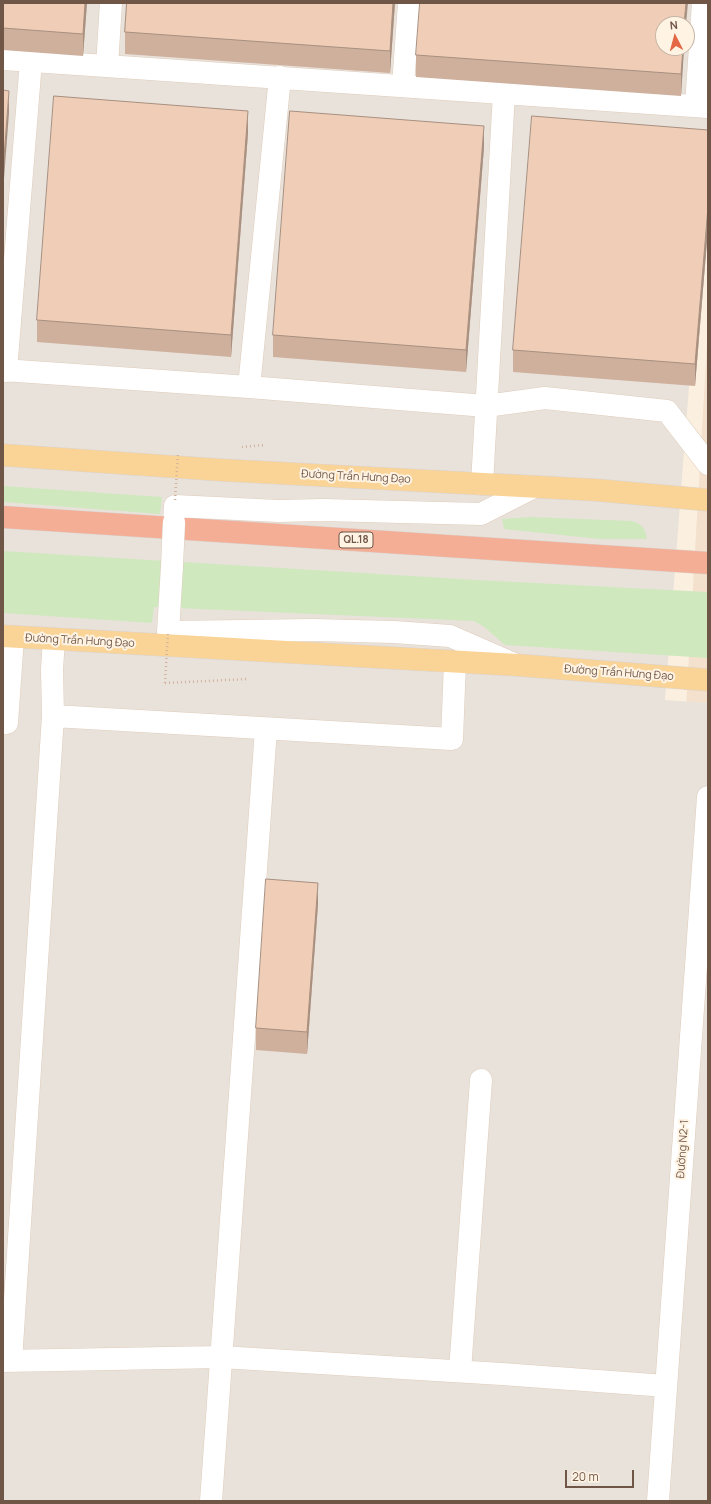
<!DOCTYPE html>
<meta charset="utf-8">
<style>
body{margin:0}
#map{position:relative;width:711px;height:1504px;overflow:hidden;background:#fbf0df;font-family:Manrope,sans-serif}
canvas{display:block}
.frame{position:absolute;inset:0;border:4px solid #705647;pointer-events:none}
.north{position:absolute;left:655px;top:16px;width:40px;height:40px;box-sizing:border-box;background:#fff4e4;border:1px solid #c6b5a5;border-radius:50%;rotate:354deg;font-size:11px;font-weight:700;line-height:16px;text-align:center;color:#705647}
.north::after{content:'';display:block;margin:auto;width:14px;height:18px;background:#e46845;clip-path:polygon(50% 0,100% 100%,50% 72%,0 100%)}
.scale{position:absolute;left:565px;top:1470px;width:69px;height:18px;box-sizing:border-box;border:2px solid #705647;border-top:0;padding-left:5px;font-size:12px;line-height:14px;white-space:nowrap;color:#705647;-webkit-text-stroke:3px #fff4e4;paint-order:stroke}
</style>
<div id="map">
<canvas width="711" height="1504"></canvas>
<div class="frame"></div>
<div class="north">N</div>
<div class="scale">20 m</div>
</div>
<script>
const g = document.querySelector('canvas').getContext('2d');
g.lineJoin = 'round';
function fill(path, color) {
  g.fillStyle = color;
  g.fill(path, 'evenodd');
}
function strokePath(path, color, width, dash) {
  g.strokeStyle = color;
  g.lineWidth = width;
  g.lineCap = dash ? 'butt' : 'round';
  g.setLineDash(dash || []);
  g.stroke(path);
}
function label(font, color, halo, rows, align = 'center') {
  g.font = font + ' Manrope,sans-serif';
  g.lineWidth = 4;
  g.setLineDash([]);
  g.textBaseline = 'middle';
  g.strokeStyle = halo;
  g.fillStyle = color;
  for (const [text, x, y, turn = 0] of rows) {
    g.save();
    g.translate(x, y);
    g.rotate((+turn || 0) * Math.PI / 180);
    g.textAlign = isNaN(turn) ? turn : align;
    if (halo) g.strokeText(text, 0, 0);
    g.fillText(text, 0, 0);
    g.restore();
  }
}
fill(new Path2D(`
 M708,325v627l-36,-2z`), '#f3e1cd');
fill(new Path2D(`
 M3,3h705v135l-43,562 43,3v798h-705zM663,24h24v24h-24z`), '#e9e2db');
fill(new Path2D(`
 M3,486l159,11 -2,17 -157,-12z
 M531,517l101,4c11,3 13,8 15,18h-48l-95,-10 -2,-10z
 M3,551l474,29 231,12v66l-203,-13 -22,-19 -9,-5 -320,-14 -2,16 -149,-10z`), '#cfe8be');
const minor = new Path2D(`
 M3,59l705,48
 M107,66l4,-63
 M403,86l6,-83
 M696,105l7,-102
 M3,370l246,17 237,19 59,-8 122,13 41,53
 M6,371l25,-310
 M249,387l31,-310
 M482,484l22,-391
 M174,522l1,-16 103,5 45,-1 158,4 53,-27
 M172,566l-4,66 145,-2 81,2 56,4 64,28
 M53,716l399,23 3,-77
 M3,723h4l6,-86
 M3,1361l218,-4 281,17 164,12
 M11,1361l42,-645 -1,-47 2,-29
 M460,1371l21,-291
 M211,1501l55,-772
 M658,1501l50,-704`);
const major = new Path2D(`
 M3,455l218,15 375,20 112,10
 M3,636l514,29 191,15`);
const highway = new Path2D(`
 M3,517l705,46`);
strokePath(minor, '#dfccbb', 23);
strokePath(major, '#dad3cf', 23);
strokePath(highway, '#dad3cf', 23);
strokePath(new Path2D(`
 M242,447l23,-2
 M165,683l83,-4`), '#d4b19b', 2.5, [1, 3]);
strokePath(minor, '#fff', 22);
strokePath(major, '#fad497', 22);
strokePath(highway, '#f5ae96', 22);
const minorBridge = new Path2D(`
 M172,566l2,-44`);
strokePath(minorBridge, '#dfccbb', 23, []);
strokePath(new Path2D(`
 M175,500l3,-47
 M165,683l3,-51`), '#d4b19b', 2.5, [1, 3]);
strokePath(minorBridge, '#fff', 22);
fill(new Path2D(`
 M3,3h84l-4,53 -80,-6z
 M127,3h268l-5,70 -265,-19v-22z
 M663,48h21l-3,48 -265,-19v-22z
 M708,130v99l-13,157 -182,-14v-22z
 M248,133l-17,224 -194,-15v-22z
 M484,147l-18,225 -193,-15v-22z
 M318,904l-11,150 -51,-4v-22z`), '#ceb09d');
fill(new Path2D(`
 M85,3h2l-4,53v-22z
 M393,3h2l-5,70v-22z
 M686,3h2l-2,21h-2z
 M683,48h1l-3,48v-22z
 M9,91v22l-6,79v-22z
 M248,111v22l-17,224v-22z
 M484,126v21l-18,225v-22z
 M708,207v22l-13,157v-22z
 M318,883v21l-11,150v-22z`), '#a89080');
const building = new Path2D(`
 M3,3h82l-2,31 -80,-6z
 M127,3h266l-3,48 -265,-19z
 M420,3h266l-2,21h-21v24h20l-2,26 -265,-19z
 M3,90l6,1 -6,79z
 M54,96l194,15 -17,224 -194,-15z
 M290,111l194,15 -18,224 -193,-15z
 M532,116l176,14v77l-13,157 -182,-14z
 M266,879l52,4 -11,149 -51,-4z`);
fill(building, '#f0cdb7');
strokePath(building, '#a89080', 1);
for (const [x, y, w] of [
 [356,540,34]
]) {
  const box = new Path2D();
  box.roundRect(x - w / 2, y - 8, w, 16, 3);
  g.fillStyle = '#fff4e4';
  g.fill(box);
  strokePath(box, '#705647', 1);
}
label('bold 10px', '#705647', null, [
 ["QL.18",356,540]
]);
label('11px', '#705647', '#fff4e4', [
 ["Đường Trần Hưng Đạo",356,477,3],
 ["Đường Trần Hưng Đạo",80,641,3],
 ["Đường Trần Hưng Đạo",619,673,4],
 ["Đường N2-1",683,1149,-86]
]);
</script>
